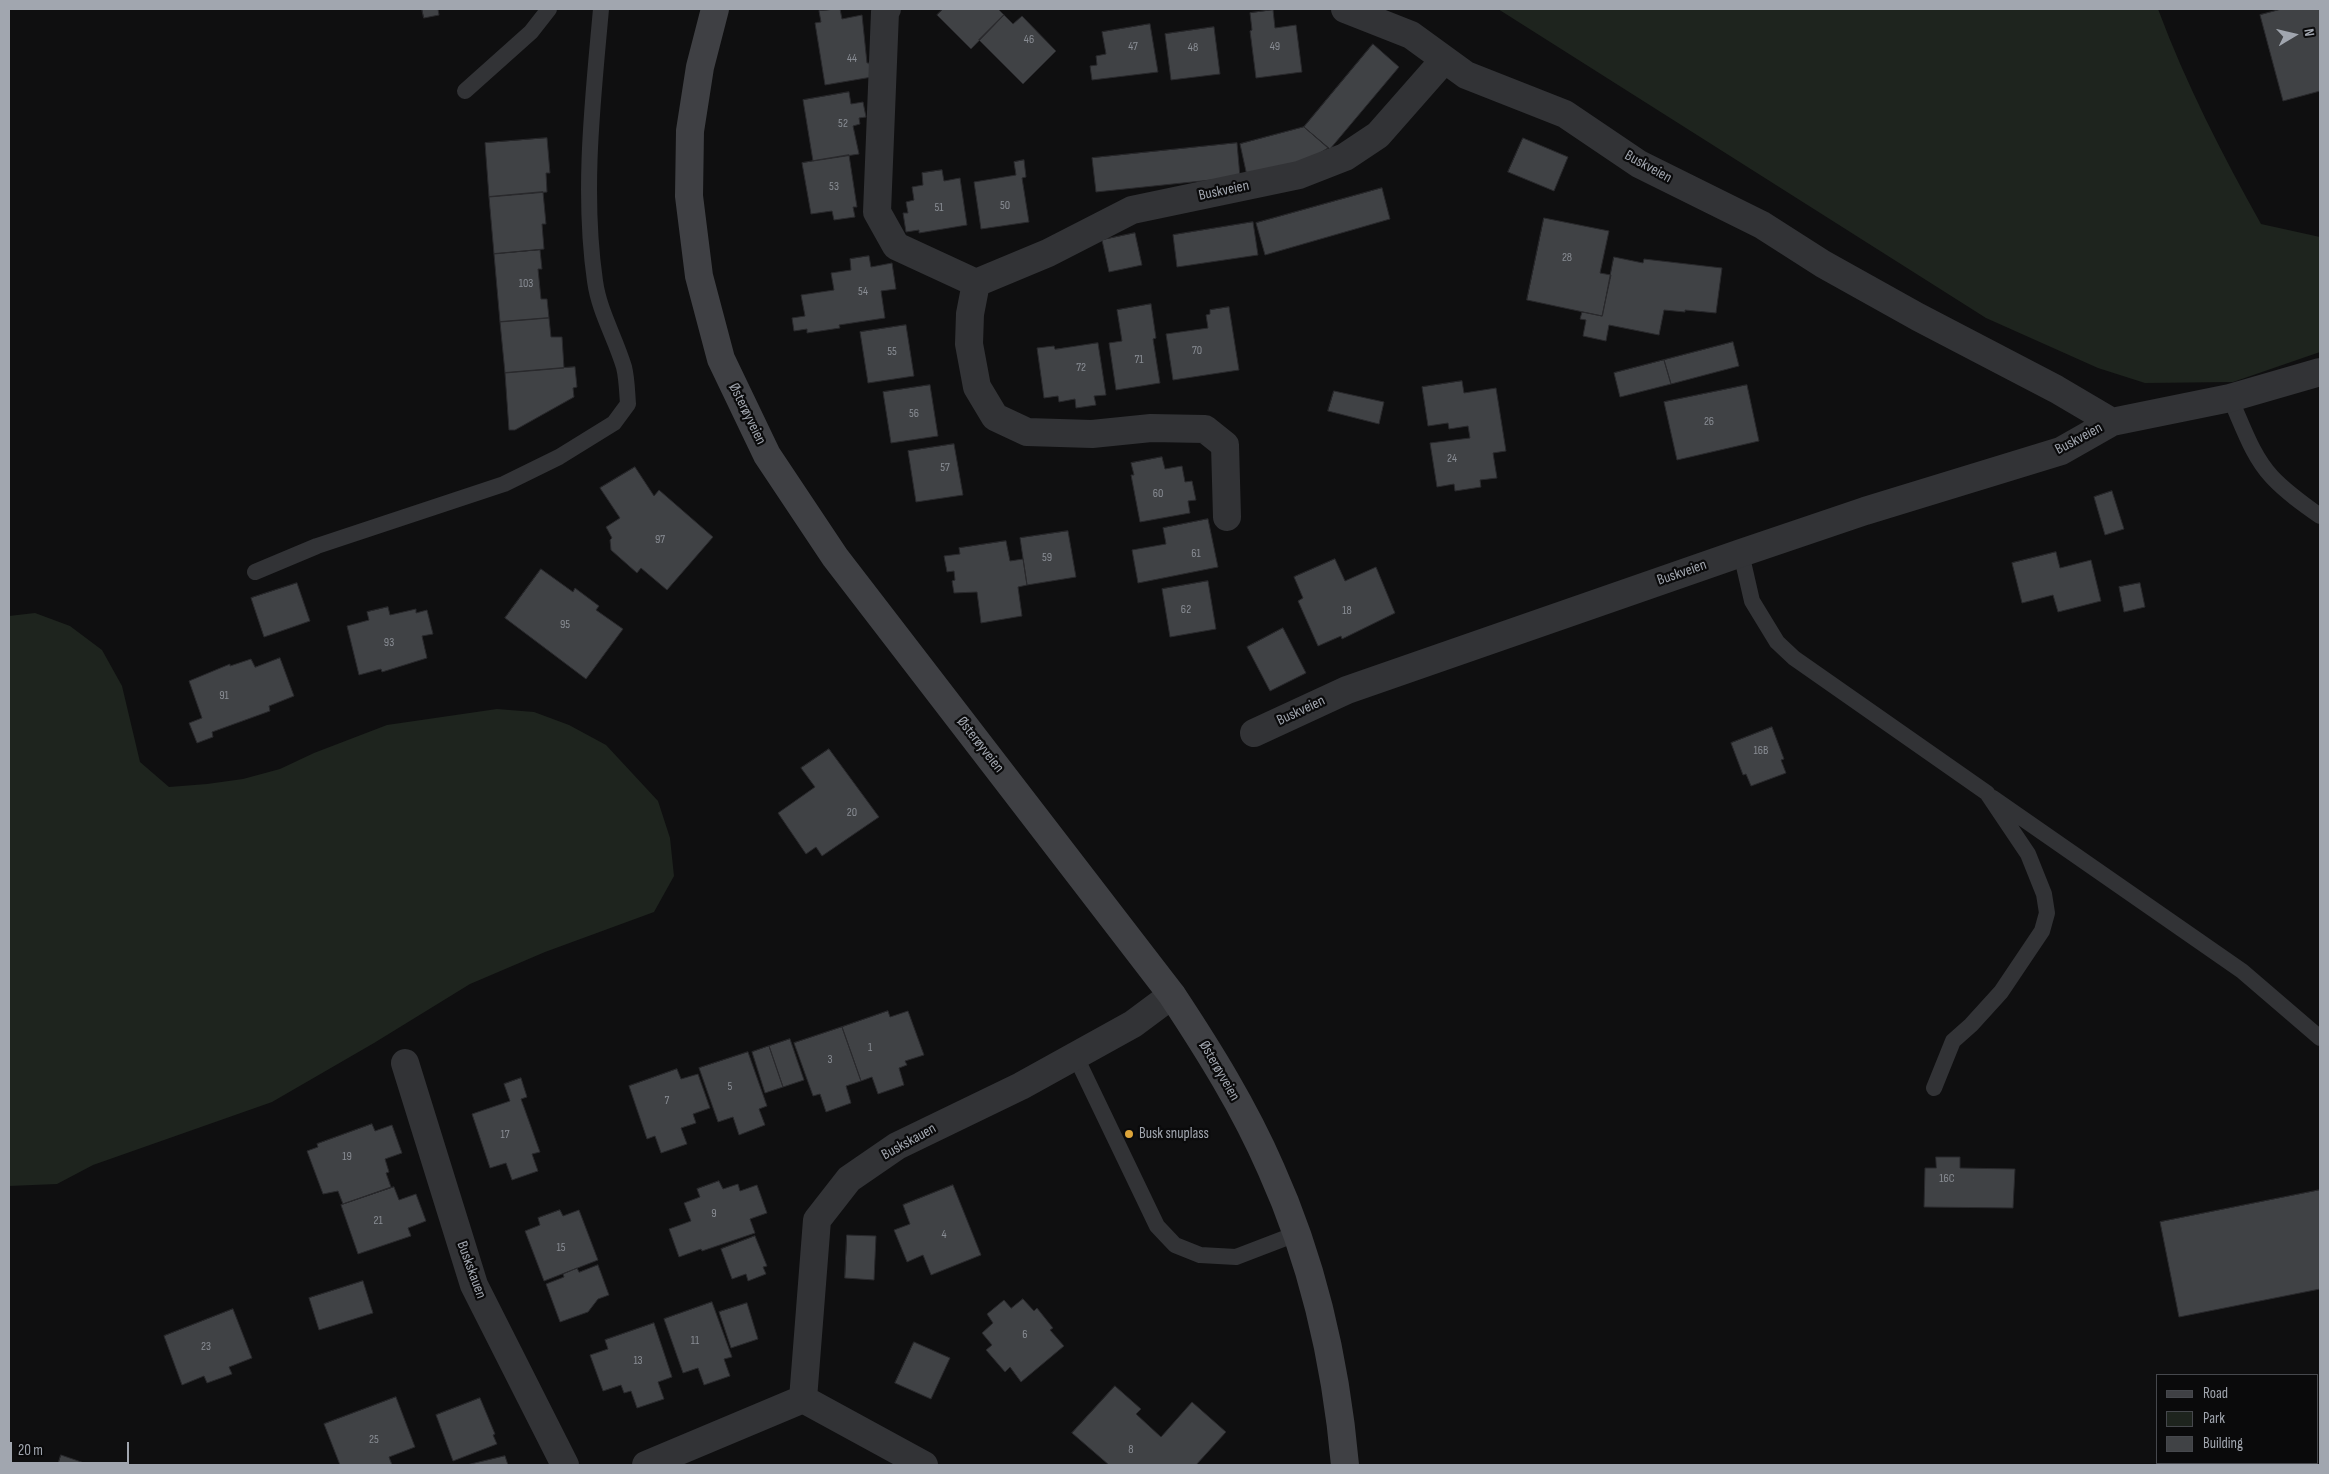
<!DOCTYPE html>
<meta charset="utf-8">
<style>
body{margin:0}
#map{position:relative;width:2329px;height:1474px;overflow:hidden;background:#0f0f10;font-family:"Sofia Sans Condensed",sans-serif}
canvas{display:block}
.frame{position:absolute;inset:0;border:10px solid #a1a6af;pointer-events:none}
.legend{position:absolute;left:2156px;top:1374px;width:162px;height:90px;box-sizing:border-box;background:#0a0a0b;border:1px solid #46484d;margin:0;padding:6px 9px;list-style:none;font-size:15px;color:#a1a6af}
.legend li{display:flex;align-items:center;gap:10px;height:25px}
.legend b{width:25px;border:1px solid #46484d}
.north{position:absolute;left:2269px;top:10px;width:50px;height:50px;-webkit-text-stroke:4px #0a0a0b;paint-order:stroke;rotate:81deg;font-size:14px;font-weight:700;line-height:20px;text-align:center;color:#a1a6af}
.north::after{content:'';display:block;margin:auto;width:18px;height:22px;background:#a1a6af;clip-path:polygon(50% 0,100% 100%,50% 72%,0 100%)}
.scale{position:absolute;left:10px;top:1442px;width:119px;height:22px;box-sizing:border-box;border:2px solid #a1a6af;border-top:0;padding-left:6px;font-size:15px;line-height:18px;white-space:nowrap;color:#a1a6af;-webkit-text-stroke:4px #0a0a0b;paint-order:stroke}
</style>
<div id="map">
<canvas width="2329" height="1474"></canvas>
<div class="frame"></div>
<ul class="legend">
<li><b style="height:6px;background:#3f4044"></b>Road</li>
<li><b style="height:14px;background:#1e241e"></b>Park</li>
<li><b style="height:14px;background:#404245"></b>Building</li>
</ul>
<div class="north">N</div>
<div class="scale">20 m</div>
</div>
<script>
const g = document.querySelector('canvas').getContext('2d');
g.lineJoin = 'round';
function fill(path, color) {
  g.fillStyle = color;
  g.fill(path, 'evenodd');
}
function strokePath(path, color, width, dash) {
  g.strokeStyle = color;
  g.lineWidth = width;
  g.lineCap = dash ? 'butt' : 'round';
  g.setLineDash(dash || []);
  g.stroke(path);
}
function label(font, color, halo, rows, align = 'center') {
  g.font = font + ' "Sofia Sans Condensed",sans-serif';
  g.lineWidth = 4.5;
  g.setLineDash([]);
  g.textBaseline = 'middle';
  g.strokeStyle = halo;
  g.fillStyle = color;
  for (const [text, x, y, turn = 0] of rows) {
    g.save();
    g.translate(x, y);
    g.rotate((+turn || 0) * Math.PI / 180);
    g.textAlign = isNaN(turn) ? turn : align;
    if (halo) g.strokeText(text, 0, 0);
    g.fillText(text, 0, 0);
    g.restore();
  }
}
fill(new Path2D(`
 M1498,9h660c28,75 64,145 103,215l59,13v115l-87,30 -88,1 -47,-15 -112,-50z
 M35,613l35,13 32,24 20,36 18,76 29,25 38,-3 36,-5 37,-10 34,-16 73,-28 110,-16 37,3 35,13 37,20 52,56 12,37 4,38 -20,36 -109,40 -75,32 -96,59 -102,59 -179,63 -36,19 -48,2v-570z`), '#1e241e');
const building = new Path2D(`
 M422,9h16l1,6 -15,3z
 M840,9l2,10 20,-4 5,48h2l3,14 -47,8 -10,-62 6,-1 -2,-11z
 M943,9h55l6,6 -33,34 -34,-34z
 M2282,9h38v82l-37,10 -23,-86z
 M1273,10l2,18 21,-3 6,47 -46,6 -6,-47 2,-1 -2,-17z
 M1004,15l9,9 9,-8 34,35 -33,33 -44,-44z
 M1150,24l8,48 -66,8 -2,-14 7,-1 -1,-9 10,-2 -4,-22z
 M1214,27l6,47 -49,6 -6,-46z
 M1373,44l26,23 -69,82 -26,-22z
 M849,92l2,12 12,-2 3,15 -7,1 1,6 -7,2 6,28 -46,7 -10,-61z
 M1304,127l24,21 -18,11 -63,17 -7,-32z
 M547,138l3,35h-4l1,19 -58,5 -4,-54z
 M1523,138l45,19 -14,34 -46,-19z
 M1237,143l3,34 -144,15 -4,-34z
 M849,155l8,52h-4l2,10 -21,3 -2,-9 -21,3 -9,-51z
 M1024,160l2,17 -4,1 7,44 -48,7 -7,-47 42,-7 -2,-13z
 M942,170l2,11 16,-3 7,47 -48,8v-3l-13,2 -3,-19h5l-2,-11 8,-2 -2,-13 11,-2 -1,-12z
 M1382,188l8,31 -125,36 -9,-32z
 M543,192l3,32h-4l2,25 -50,5 -5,-57z
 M1544,218l65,13 -9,42 11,2 -9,41 -75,-16z
 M1253,222l5,33 -81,12 -4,-32z
 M1135,233l7,32 -33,7 -7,-32z
 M540,250l2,19h-4l3,30h6l2,19 -49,4 -6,-68z
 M869,256l2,11 21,-4 4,26 -15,2 4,27 -46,7 1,3 -33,5v-4l-13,2 -2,-13 13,-2 -4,-21 33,-5 -3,-17 20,-3 -1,-11z
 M1614,257l29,6 1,-4 78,9 -6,45 -31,-3v2l-21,-2 -5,25 -50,-10 -3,16 -23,-5 3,-16 -6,-1 2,-7 20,4z
 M1151,304l5,34 -3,1 7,44 -44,7 -7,-47 13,-2 -5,-31z
 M1229,307l10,63 -66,10 -7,-46 42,-6 -2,-13 4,-1v-4z
 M549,318l2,19h11l2,31 -59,5 -5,-51z
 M906,325l8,51 -46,7 -8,-51z
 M1733,342l6,24 -68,18 -7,-24z
 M1098,343l8,52 -12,1 2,9 -20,3 -1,-9 -16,3 -1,-6 -14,2 -7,-50 17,-2 1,3z
 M1664,360l7,24 -51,13 -6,-24z
 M575,367l2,20 -4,1 1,9 -59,33h-6l-4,-57z
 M1462,381l2,12 32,-5 10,63 -13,2 4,25 -17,2 1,7 -26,4 -1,-7 -17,3 -7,-44 40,-5 -2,-12 -19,3 -1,-6 -20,3 -6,-39z
 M930,385l8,51 -47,7 -8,-51z
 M1747,385l12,56 -82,19 -13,-58z
 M1334,391l50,11 -5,22 -51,-13z
 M954,444l9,51 -47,7 -8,-51z
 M1162,457l3,12 17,-3 3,16 7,-1 4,19 -8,1 2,12 -50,9 -9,-47h3l-3,-12z
 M635,467l19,29 5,-6 54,47 -46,53 -26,-22 -4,5 -26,-23 -1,-10 2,-2 -6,-11 14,-9 -20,-30z
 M2112,491l12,38 -19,6 -11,-38z
 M1208,519l10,48 -80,16 -6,-33 34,-6 -3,-16z
 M1068,531l8,46 -49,8 -7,-47z
 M1006,541l4,20 13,-2 4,26 -9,2 4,29 -41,7 -4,-31 -23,1 -2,-12 3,-1 -1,-9 -7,1 -3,-16 16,-2 -1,-6z
 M2056,552l4,16 31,-8 10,41 -43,11 -5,-17 -31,8 -10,-40z
 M1335,559l10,22 31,-14 19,46 -53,26 -1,-3 -23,10 -20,-45 5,-3 -9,-21z
 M541,569l32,23 2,-4 24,18 -3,4 27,19 -37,50 -81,-61z
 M1208,581l8,48 -46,8 -8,-48z
 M297,583l13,38 -46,16 -13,-39z
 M2140,583l5,24 -21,5 -5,-25z
 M388,607l2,8 26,-6v4l11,-3 6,24 -11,2 5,22 -45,14 -1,-3 -22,6 -12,-49 22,-6 -2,-8z
 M1283,628l23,45 -36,18 -23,-44z
 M280,658l14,38 -25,10 1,5 -58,21 1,5 -16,6 -8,-20 13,-5 -13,-37 41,-17v2l21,-7 4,8z
 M1772,727l12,32 -3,1 5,13 -35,13 -5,-12 -3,1 -12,-32z
 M829,749l50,68 -57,39 -6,-9 -10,7 -28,-41 37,-26 -14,-19z
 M888,1011l2,6 18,-6 16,44 -19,6 2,4 -8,3 5,17 -26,9 -6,-17 -11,4 -19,-54z
 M842,1027l19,54 -15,5 5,17 -25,9 -6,-18 -7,2 -19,-53z
 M790,1039l14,41 -21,7 -14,-41z
 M769,1046l14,41 -18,6 -13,-41z
 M748,1052l19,54 -8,3 6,16 -26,10 -6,-18 -15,5 -19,-54z
 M677,1069l4,10 17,-5 12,34 -17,6 3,9 -15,5 6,16 -26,9 -6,-17 -8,3 -18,-53z
 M521,1078l6,19 -6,2 19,53 -8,2 6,17 -26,9 -6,-17 -16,5 -18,-54 38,-13 -6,-17z
 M372,1124l3,7 17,-6 10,28 -17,6 4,13 -3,1 5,14 -48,17 -5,-13 -15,3 -16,-43 11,-4 -1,-3z
 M1936,1157h24v11l55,1 -2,39 -89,-1 1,-39h11z
 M719,1181l4,8 15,-5 2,7 17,-6 10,28 -17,6 5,14 -53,18 -1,-2 -22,8 -10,-28 22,-8 -7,-18 16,-6 -3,-8z
 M953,1185l28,70 -50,20 -8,-20 -16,7 -13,-32 16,-6 -7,-19z
 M394,1187l5,13 17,-6 10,27 -18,7 3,8 -53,18 -17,-49z
 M2320,1190v99l-141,28 -19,-95z
 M560,1210l3,6 16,-6 19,50 -54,21 -19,-50 15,-6 -2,-7z
 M847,1235l29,1 -2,44 -29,-2z
 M755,1236l12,30 -4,1 3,7 -18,7 -2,-7 -14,5 -11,-30z
 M598,1265l11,30 -11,4 -10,13 -28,10 -14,-38 18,-7 -1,-3 14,-6 2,4z
 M363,1281l10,32 -54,17 -10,-32z
 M1023,1299l11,12 3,-3 16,20 -3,2 14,16 -43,36 -11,-15 -5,5 -19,-22 6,-5 -10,-12 11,-10 -6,-9 17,-14 7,8z
 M712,1302l20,55 -8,2 6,17 -26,9 -6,-17 -15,5 -19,-54z
 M747,1303l11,36 -27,9 -12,-36z
 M233,1309l19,49 -23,9 3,7 -25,9 -3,-7 -22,9 -18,-49z
 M654,1323l18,54 -14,5 6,17 -27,9 -6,-17 -7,2 -3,-8 -18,6 -13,-36 18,-6 -3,-9z
 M914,1342l36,16 -19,41 -36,-16z
 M1115,1386l26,23 -5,5 25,23 31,-35 34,30 -30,33h-87l-37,-32z
 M396,1397l19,50 -26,10 3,8h-52l-16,-41z
 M480,1398l15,36 -2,1 4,9 -44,17 -17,-46z
 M61,1455l29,10h-32z
 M505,1456l3,9h-41z`);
fill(building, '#404245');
strokePath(building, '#29292c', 1);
strokePath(new Path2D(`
 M465,91l66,-59 18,-23
 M2230,398c12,26 22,58 42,79 14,15 31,27 48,39
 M1741,553l11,48 25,41 17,16 193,135 41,61 16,40 3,19 -5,18 -41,61 -30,33 -18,16 -19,47
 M255,572l62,-26 187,-62 55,-27 55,-34 14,-19c-1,-12 -1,-25 -4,-37 -9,-30 -25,-56 -29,-86 -13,-90 -2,-182 6,-272
 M1993,798l249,173 78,67
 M1075,1055l82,171 18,19 25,10 36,2 60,-23`), '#323336', 16);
strokePath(new Path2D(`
 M887,9l-2,3 -8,200 19,34 80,37 72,-30 84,-43 167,-35 46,-18 33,-22 66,-75
 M1345,9l66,26 55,40 99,39 74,50 123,61 61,39 95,53 138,72 56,33
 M976,283l-6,31 -1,30 8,43 18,30 32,15 65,2 59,-6 54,1 20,16 2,72
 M1254,733l93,-43 394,-137 124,-42 196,-60 51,-29 118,-24 90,-26
 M405,1063l69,222 91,180
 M803,1399l121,66
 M646,1465l157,-66 14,-179 32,-41 48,-33 124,-60 112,-62 39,-29`), '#323336', 28);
strokePath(new Path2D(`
 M715,9l-15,58 -10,64 -1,65 10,80 22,83 46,96 68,102 337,438c37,56 72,112 99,174 42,93 65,195 74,296`), '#3f4044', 28);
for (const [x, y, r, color] of [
 [1129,1134,5,"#dda53a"]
]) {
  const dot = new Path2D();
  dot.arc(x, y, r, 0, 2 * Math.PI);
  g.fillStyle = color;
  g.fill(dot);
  strokePath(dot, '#0a0a0b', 2);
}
label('12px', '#898d94', null, [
 ["46",1029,40],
 ["47",1133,47],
 ["49",1275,47],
 ["48",1193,48],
 ["44",852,59],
 ["52",843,124],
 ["53",834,187],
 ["50",1005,206],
 ["51",939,208],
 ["28",1567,258],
 ["103",526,284],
 ["54",863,292],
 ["70",1197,351],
 ["55",892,352],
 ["71",1139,360],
 ["72",1081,368],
 ["56",914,414],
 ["26",1709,422],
 ["24",1452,459],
 ["57",945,468],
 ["60",1158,494],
 ["97",660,540],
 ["61",1196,554],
 ["59",1047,558],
 ["62",1186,610],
 ["18",1347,611],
 ["95",565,625],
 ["93",389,643],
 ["91",224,696],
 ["16B",1761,751],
 ["20",852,813],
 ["1",870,1048],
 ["3",830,1060],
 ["5",730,1087],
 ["7",667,1101],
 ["17",505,1135],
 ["19",347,1157],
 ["16C",1947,1179],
 ["9",714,1214],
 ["21",378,1221],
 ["4",944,1235],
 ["15",561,1248],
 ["6",1025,1335],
 ["11",695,1341],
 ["23",206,1347],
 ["13",638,1361],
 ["25",374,1440],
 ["8",1131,1450]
]);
label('15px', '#a1a6af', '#0a0a0b', [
 ["Buskveien",1648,167,29],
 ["Buskveien",1224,191,-12],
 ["Østerøyveien",747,414,64],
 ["Buskveien",2079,439,-28],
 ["Buskveien",1682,573,-19],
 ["Buskveien",1301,711,-25],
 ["Østerøyveien",980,745,52],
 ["Østerøyveien",1219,1071,60],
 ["Buskskauen",909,1142,-29],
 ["Buskskauen",471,1270,70]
]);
label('15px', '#a1a6af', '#0a0a0b', [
 ["Busk snuplass",1139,1134]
], 'left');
</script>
